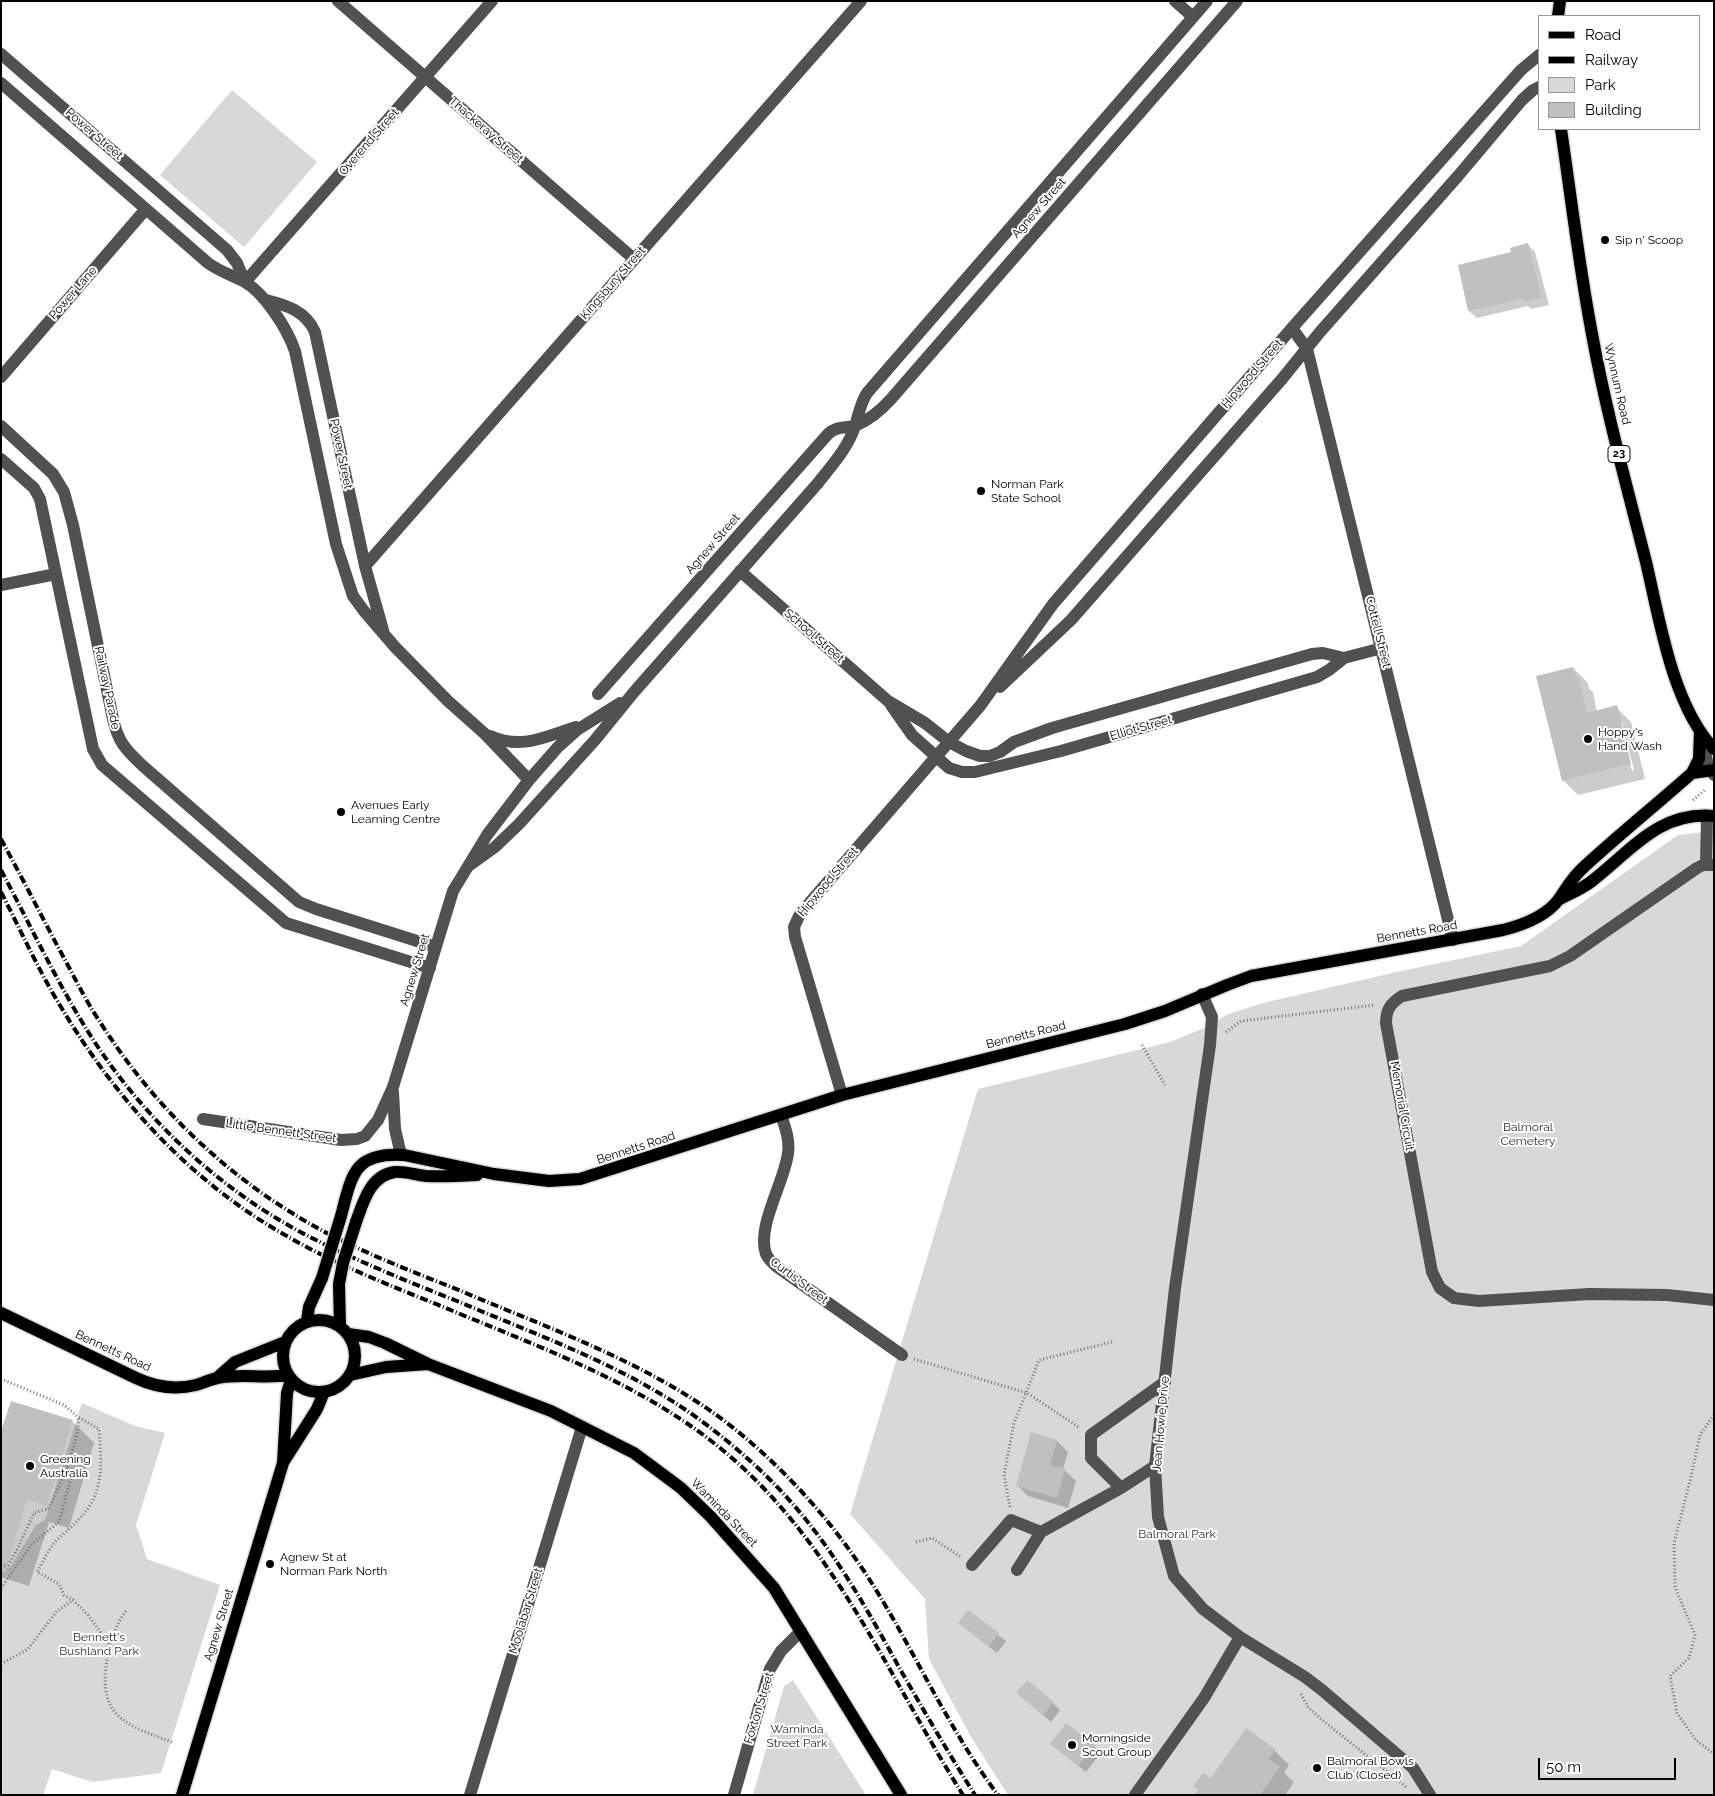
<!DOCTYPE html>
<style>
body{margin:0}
#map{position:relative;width:1715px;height:1796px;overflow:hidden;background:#fff;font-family:Raleway,sans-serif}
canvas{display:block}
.frame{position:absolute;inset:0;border:2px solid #000;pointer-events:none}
.legend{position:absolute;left:1538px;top:15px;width:162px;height:115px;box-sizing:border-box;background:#fff;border:1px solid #999;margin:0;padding:6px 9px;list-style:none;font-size:15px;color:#000}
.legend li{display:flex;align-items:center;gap:10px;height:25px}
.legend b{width:25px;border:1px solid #999}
.scale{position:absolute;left:1538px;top:1758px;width:138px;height:22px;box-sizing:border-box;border:2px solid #000;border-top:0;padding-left:6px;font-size:15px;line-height:18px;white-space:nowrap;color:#000;-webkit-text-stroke:4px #fff;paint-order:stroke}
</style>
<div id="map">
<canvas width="1715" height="1796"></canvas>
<div class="frame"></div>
<ul class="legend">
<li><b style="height:6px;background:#000"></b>Road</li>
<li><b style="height:6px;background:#000"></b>Railway</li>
<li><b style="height:14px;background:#d8d8d8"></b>Park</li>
<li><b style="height:14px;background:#c0c0c0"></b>Building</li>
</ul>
<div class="scale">50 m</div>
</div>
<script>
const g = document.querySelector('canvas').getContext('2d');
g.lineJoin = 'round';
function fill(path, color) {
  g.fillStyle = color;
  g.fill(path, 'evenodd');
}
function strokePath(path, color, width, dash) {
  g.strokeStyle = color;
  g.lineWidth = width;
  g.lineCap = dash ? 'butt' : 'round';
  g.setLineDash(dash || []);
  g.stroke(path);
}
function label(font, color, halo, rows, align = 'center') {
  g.font = font + ' Raleway,sans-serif';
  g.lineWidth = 4;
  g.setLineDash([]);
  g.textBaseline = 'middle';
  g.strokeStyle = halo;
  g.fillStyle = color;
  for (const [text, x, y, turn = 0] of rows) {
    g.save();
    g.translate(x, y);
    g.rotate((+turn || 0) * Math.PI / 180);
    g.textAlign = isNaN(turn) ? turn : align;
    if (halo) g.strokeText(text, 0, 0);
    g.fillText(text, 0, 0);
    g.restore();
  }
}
fill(new Path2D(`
 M232,90l85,72 -73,85 -84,-72z
 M1706,832h8v963h-706l-37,-58 -42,-78 -4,-60 -75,-85 128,-425 192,-47 34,-14 24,-14 39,-12 134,-31 120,-25 157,-111z
 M82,1403l53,23 30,7 -29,92 11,34 73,26 -59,188 -69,9 -40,-13 -9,26h-42v-225l9,-3 26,-42 9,-5z
 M793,1680l73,115h-113l31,-109z`), '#d8d8d8');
fill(new Path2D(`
 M1528,245l7,7 14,53 -18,4 -3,-3 -51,12 -8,-7 -10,-45 53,-13z
 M1573,668l15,15 1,6 4,3 4,20 19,-5 15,15 14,57 -67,16 -14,-14 -26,-104zM1620,723h2l12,47 -2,1z
 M72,1421l22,22 -25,85 -20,-6 -20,64 -28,-9v-141z
 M1032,1434l25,7 11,11 -5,17 13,12 -8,27 -40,-12 -11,-11z
 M968,1612l38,29 -9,12 -37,-30z
 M1017,1693l36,10 7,7 -9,12z
 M1246,1730l28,20 15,15 -5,8 10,9 -9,13h-90l16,-15z
 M1051,1744l43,2 7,7 -15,19z`), '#0003');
fill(new Path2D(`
 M1528,243l14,55 -19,4 -1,-3 -54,12 -10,-46 53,-13 -1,-4z
 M1573,667l3,10 2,-1 9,37 30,-8 14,59 -69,17 -26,-105z
 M11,1401l62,19 -26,86 -20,-6 -22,72h-4v-141z
 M1031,1432l26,8 -7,25 15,4 -8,29 -41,-12z
 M968,1610l31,23 -10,14 -31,-24z
 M1027,1680l27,22 -11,13 -27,-22z
 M1066,1723l29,22 -17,21 -28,-22z
 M1246,1728l29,21 -6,10 11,8 -20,28h-66l4,-6 -5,-3 10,-13 8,5z`), '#c0c0c0');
const major = new Path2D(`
 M1558,16l2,-15
 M1561,129c10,68 18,137 31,205 14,77 35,153 54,228 14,59 26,142 68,187
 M1692,773l22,-3
 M1558,900c11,-6 24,-11 34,-19 39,-30 67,-70 122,-65
 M341,1216c11,-42 13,-64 63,-61l90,19 55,7 31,-2 262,-84 283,-71 40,-13 62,-26 24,-9 252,-46c20,-5 43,-13 56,-31 8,-12 15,-24 26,-33 35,-32 72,-62 107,-93l7,-14 1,-28
 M356,1222c7,-19 14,-47 39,-50 10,-1 20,3 31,4 17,1 34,0 51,-1
 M339,1284l1,42
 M1,1313l135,65c19,9 39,12 60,7 7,-2 15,-6 22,-7 23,-5 47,1 70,-3
 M283 1356a36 36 0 1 1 72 0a36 36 0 1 1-72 0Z
 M307,1321l2,-14 13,-29
 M348,1334l21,3 16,6 43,21 123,47 83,42 47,35 30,29 63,71 127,207
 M350,1375l36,-8 42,-3
 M218,1377l17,-15 50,-20
 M284,1461l33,-52 7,-17
 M182,1795l101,-332 4,-70 4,-13`);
strokePath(major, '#dbdbdb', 15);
strokePath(new Path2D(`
 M1693,800l13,-11
 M1226,1032l15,-11 134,-16
 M1142,1045l23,40
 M914,1359l113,34 53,35
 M1,1379l63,26 14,12 21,12c2,25 5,54 -9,76 -9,15 -23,25 -35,37 -7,8 -12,20 -18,30l22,12 5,11 9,5
 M1714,1415l-14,20 -9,42 -17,66 1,44 20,48 -6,23 -19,18 7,37 19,27 18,14
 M1010,1507l-6,-32 10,-52 25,-63 73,-18
 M916,1542l16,-4 29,19
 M1,1567l7,-2 10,-17 16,-35 14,-4c9,-15 34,-75 30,-91
 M1,1588l31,-44 27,-22 14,-51 -7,-3
 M126,1611c-11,15 -16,31 -19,49 -10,59 21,65 67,83
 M1,1664l27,-15 29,-38 16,-11 15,15 21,29
 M1301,1694l7,13 13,12 85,68`), '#737373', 3, [1, 2.5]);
strokePath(new Path2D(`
 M338,1l296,258
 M1175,1l18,16
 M1,54l226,196 10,13 8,19
 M1,83l207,180c11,8 23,12 35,18 21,11 44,47 52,70l41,193 17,52 11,15 31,36 53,54 37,33 44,46
 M245,282l247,-281
 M266,300c20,5 40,11 49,32l50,234 18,64
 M1292,328l15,21 146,591
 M1,377l144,-167
 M1,426l52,48 11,18 9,33 40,194c5,23 13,31 30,47l156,136 17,7 120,38
 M1,459l33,29 6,11 53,250 9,16 184,158 144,45
 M365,566l496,-565
 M740,571l148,130 37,22 24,19 17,9 14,5h10l10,-4 14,-10 38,-14 260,-74 11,-1 21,5 38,-10
 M1,585l55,-11
 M1000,687l71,-67 211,-241 38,-47 138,-156 64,-76 11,-10 6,-3
 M598,694l230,-260c10,-9 17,-5 29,-9 14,-6 24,-15 34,-26l346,-398
 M891,705l21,30 37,33 13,4h13l86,-21 256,-74 12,-7 15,-12
 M490,736c32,14 54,1 86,-9
 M1702,740l6,25 6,10
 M1706,864l1,-48
 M470,865l25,-18 24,-23 76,-84 39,-48 184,-209c14,-18 30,-35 37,-57 4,-12 5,-22 12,-33l340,-392
 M1714,865h-11l-6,3 -127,88 -20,10 -148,30c-11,7 -16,13 -16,27l46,249 8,16 14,10 25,3 110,-7 78,1 47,5
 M1202,994l10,23 -2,28 -35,243 -20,178 3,51 16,59 29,33 37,28 65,40 17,13 91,78 17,27
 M393,1092l2,37 6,26
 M842,1095l-47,-158 -1,-10 6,-13 180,-208 73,-102 239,-276 229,-258 18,-15
 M781,1115c4,12 9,25 7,38 -3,28 -32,74 -22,101 2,5 7,9 10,12l126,89
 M203,1119l138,21 16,-1 8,-3 13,-16 15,-33 60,-196 34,-56 42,-55 29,-33 19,-17 43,-27
 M1121,1488l-30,-30v-23l74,-53
 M972,1565l39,-45 30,12
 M1017,1570l24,-38 80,-44 34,-22
 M470,1795l112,-368
 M734,1795l36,-126 11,-18 20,-20
 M1135,1795l69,-97 36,-61`), '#515151', 12);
strokePath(major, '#000', 12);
strokePath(new Path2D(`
 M1,839c19,35 38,72 57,108 14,25 26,51 42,75 49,77 114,143 192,191 52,33 112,55 169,78 94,40 194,74 275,139 54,44 100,96 137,155 43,69 76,145 125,210
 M1,870c33,62 62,126 101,183 54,78 129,145 214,187 46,23 93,42 141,61 87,37 180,69 255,128 35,27 68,58 95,92 36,45 65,97 93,148 24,42 49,85 75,126
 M1,892c17,33 32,66 50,98 57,100 132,187 234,245 53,31 112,53 168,76 89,37 180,70 257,129 119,91 175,231 253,355`), '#000', 4, [8, 2.5, 1, 2.5]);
const majorBridge = new Path2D(`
 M322,1278l19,-62
 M339,1284l4,-21 13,-41`);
strokePath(majorBridge, '#dbdbdb', 15, []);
strokePath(majorBridge, '#000', 12);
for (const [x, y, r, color] of [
 [1605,240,5,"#000"],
 [981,491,5,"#000"],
 [1588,739,5,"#000"],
 [341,812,5,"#000"],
 [30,1466,5,"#000"],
 [270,1564,5,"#000"],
 [1072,1745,5,"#000"],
 [1317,1768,5,"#000"]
]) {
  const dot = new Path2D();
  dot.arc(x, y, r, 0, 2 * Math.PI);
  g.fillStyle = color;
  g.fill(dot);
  strokePath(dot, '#fff', 2);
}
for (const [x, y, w] of [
 [1619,454,22]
]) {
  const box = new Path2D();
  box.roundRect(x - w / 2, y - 8.5, w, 17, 4);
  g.fillStyle = '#fff';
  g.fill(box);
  strokePath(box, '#000', 1);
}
label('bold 11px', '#000', null, [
 ["23",1619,454]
]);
label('12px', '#000', '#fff', [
 ["Thackeray Street",486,130,41],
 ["Power Street",94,134,41],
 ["Overend Street",369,142,-49],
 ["Agnew Street",1039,208,-49],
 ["Kingsbury Street",613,283,-49],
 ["Power Lane",73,293,-49],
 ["Hipwood Street",1252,374,-49],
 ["Wynnum Road",1617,384,77],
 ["Power Street",341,454,78],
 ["Agnew Street",713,544,-49],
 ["Cottell Street",1378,632,76],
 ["School Street",814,636,41],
 ["Railway Parade",107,688,78],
 ["Elliot Street",1141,728,-16],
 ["Hipwood Street",828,882,-50],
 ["Bennetts Road",1417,932,-10],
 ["Agnew Street",415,970,-73],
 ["Bennetts Road",1026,1035,-14],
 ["Memorial Circuit",1402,1106,80],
 ["Little Bennett Street",281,1131,8],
 ["Bennetts Road",636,1148,-18],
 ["Curtis Street",799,1281,37],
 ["Bennetts Road",113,1351,25],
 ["Jean Howie Drive",1161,1424,-85],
 ["Waminda Street",724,1513,46],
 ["Moolabar Street",526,1611,-73],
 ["Agnew Street",219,1625,-73],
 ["Foxton Street",759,1708,-73]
]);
label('12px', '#000', '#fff', [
 ["Sip n' Scoop",1615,240],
 ["Norman Park",991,484],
 ["State School",991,498],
 ["Hoppy's",1598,732],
 ["Hand Wash",1598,746],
 ["Avenues Early",351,805],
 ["Learning Centre",351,819],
 ["Greening",40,1459],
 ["Australia",40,1473],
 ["Agnew St at",280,1557],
 ["Norman Park North",280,1571],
 ["Morningside",1082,1738],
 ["Scout Group",1082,1752],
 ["Balmoral Bowls",1327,1761],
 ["Club (Closed)",1327,1775]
], 'left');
label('12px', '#2f2f2f', '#fff', [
 ["Balmoral",1528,1127],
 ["Cemetery",1528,1141],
 ["Balmoral Park",1177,1534],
 ["Bennett's",99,1637],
 ["Bushland Park",99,1651],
 ["Waminda",797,1729],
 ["Street Park",797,1743]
]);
</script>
